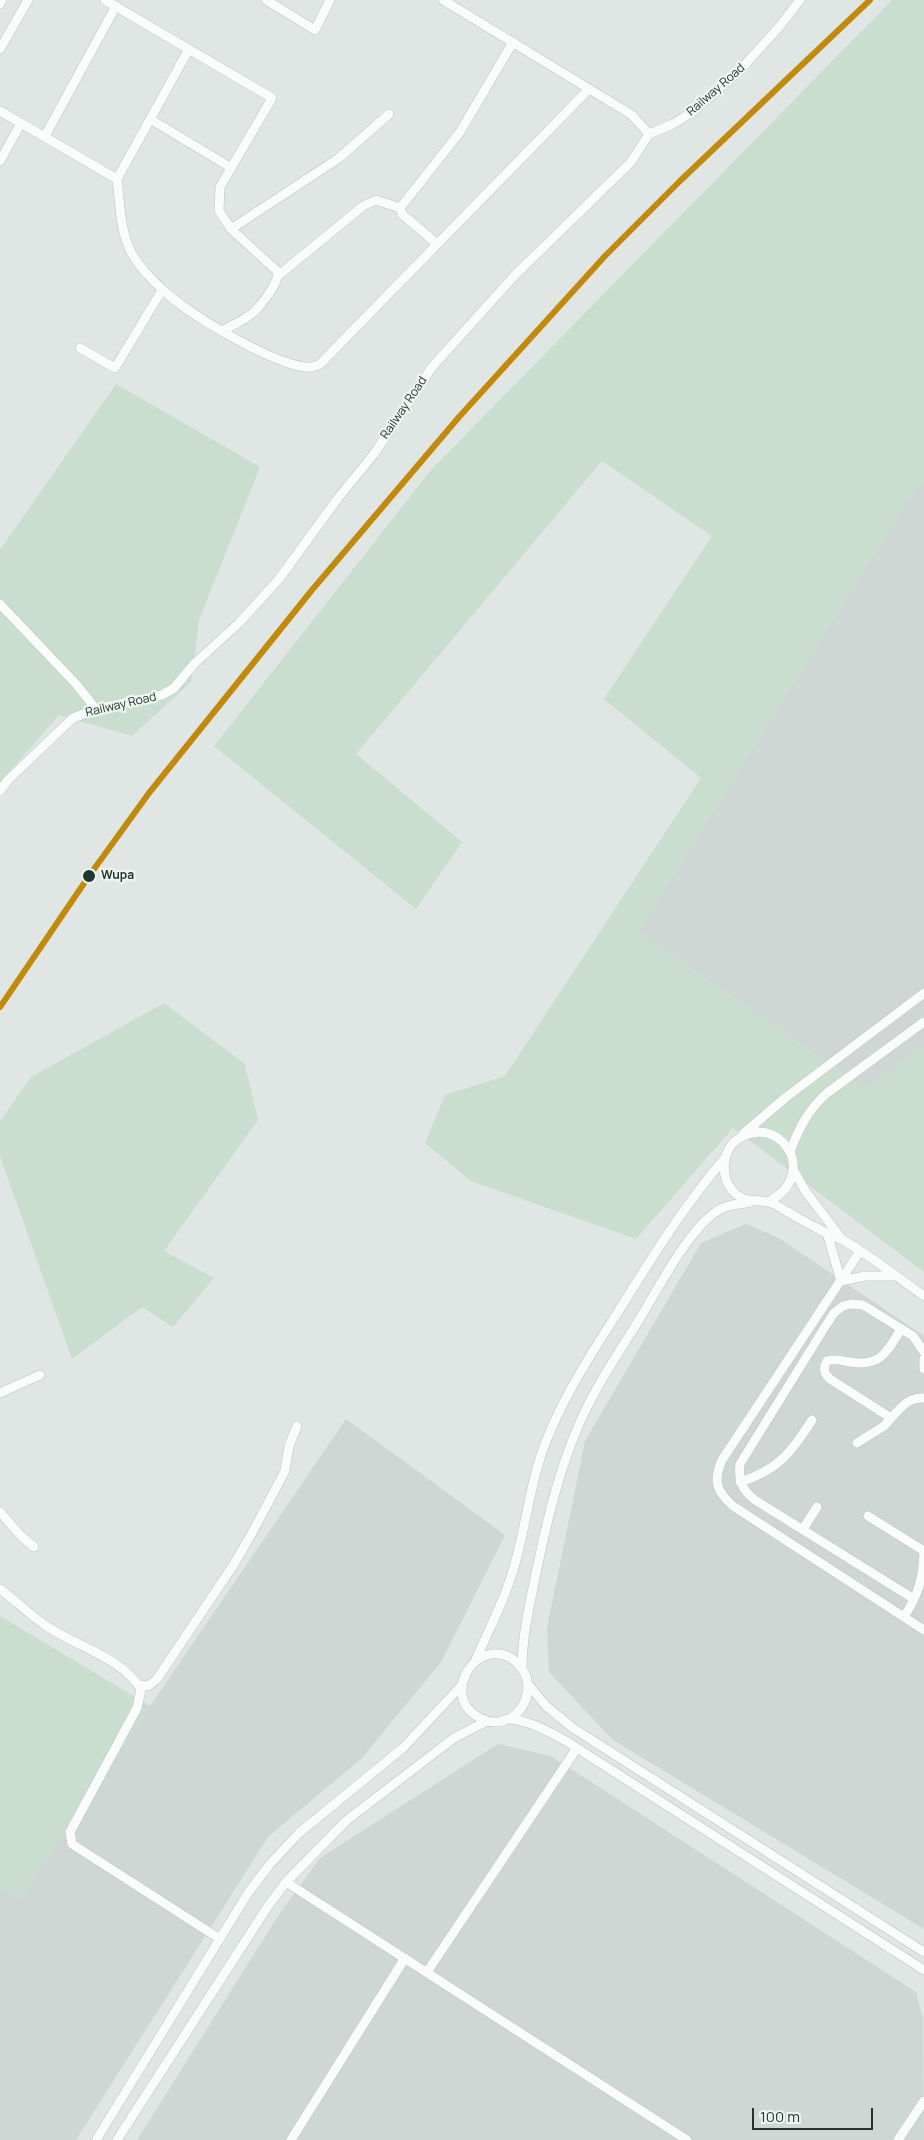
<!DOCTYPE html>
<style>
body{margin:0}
#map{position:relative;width:924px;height:2140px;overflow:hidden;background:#e0e6e3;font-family:Manrope,sans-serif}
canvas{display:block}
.scale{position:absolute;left:752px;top:2108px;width:121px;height:22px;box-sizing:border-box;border:2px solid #21362f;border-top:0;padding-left:6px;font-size:15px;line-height:18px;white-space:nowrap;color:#21362f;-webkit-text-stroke:4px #eef5f1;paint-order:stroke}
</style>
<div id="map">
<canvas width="924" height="2140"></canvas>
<div class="scale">100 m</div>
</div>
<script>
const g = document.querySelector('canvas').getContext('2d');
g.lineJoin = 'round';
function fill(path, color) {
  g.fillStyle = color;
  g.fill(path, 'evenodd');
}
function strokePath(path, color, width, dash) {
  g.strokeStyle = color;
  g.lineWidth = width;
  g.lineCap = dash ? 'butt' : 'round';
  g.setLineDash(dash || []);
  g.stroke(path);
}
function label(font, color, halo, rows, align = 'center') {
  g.font = font + ' Manrope,sans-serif';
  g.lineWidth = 4.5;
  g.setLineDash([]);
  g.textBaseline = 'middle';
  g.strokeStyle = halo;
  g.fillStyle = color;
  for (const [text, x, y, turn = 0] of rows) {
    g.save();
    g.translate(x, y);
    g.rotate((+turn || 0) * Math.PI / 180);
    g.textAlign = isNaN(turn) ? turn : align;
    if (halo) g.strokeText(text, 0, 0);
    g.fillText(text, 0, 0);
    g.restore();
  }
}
fill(new Path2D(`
 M924,481v565l-59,43 -227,-157 270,-432z
 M746,1224l33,14 145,98v593l-311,-189 -64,-68 -2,-44 38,-187 116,-198z
 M346,1419l159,116 -64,127 -79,96 -94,79 -192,303h-76v-253l19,11z
 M498,1744l53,12 365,236 7,27 1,121h-787l141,-224 42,-58z`), '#ced7d3');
fill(new Path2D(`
 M892,0h32v481l-16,19 -270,432 227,157 59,-43v226l-191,-144 -97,111 -165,-58 -46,-38 20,-48 60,-19 196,-298 -97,-79 108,-163 -110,-75 -246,293 106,88 -46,67 -202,-163 217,-276z
 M116,384l144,83 -61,153 -8,62 -59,54 -73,-21 -59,68v-233z
 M164,1003l81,61 13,56 -94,131 50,27 -41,49 -31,-20 -70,52 -72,-203v-35l31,-44z
 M0,1616l150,90 -131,192 -19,-11z`), '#cadecf');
const minor = new Path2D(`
 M105,0l167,98 -52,89 -1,24 12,18 46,42c4,10 -16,34 -23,41 -9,8 -22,13 -32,19
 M266,0l49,30 15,-30
 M443,0l189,115 17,19
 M0,4l2,-4
 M0,49l28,-49
 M0,111l117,68c3,24 3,53 15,75 7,12 19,25 30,35 24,24 110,75 144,78 5,1 10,-1 14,-3l269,-275
 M150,119l80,48
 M45,136l71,-130
 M0,161l21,-38
 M117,179l72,-130
 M400,208l60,-76 53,-90
 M231,229l108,-71 50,-44
 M279,275l84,-69 13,-6 24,8 2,6 35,30
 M80,348l35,20 47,-78
 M0,604l76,80 20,25
 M0,791l8,-11 65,-62 23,-9 66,-14 12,-7 21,-25 44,-40 40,-44 59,-81 36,-44 58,-87 83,-92 116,-113 18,-28 24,-10 21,-13 47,-42 38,-42 21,-27
 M743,1134l42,-36 139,-105
 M790,1152c9,-24 18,-42 37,-59l97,-71
 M794,1171l12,21 35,46
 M770,1201c51,-29 8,-89 -32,-62 -16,11 -18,36 -6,51 14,17 29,6 44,15 14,8 28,17 43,24 7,5 16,7 24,11 28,16 54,37 81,56
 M827,1233l14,48 24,-5h29
 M860,1251l-138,209c-9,21 -6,31 11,46l191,124
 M924,1359v10
 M0,1393l40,-18
 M891,1418c11,-11 17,-21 33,-20
 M857,1443l27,-17 7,-8 -61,-39c-7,-7 -7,-10 -3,-18 8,-3 15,0 23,1 31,5 37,-10 51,-33
 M740,1482c38,-12 51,-29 72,-62
 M0,1512l20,23 14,12
 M868,1516l56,35
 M803,1529l14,-22
 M0,1589c15,11 29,25 45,36 31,22 75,31 96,64l-4,19 -67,124 2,12 148,95
 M914,1599l-159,-99c-13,-10 -17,-20 -15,-36l83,-134 11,-17 9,-7 8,-2 12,1 50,31 11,16
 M904,1617c15,-24 19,-38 20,-66
 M475,1662c14,-34 32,-66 41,-102 11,-40 15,-82 31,-121 19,-48 48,-91 76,-135 31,-50 63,-101 102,-146
 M522,1668c0,-30 7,-60 13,-90 11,-53 23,-106 45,-156 17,-39 43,-75 65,-112 16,-27 50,-92 80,-103 8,-3 18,-3 26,-5
 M528,1684l18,22 27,22 351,224
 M138,1685l10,1 9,-7 77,-115 18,-31 33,-62 4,-25 8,-20
 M510,1719c20,-14 25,-41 5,-58 -25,-20 -56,5 -53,34 2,16 20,28 36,27 4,0 7,-3 11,-3 6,0 16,3 22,5 12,4 24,11 35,17l358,229
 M286,1882l401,258
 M427,1972l150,-224
 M96,2140l152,-247 22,-29 29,-31 105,-86 57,-61
 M117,2140l151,-234 18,-24 61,-62 107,-82 33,-17
 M291,2140l114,-182
 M898,2140l26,-39`);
strokePath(minor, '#bdc3c0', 10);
strokePath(minor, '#fafbfb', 9);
strokePath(new Path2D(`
 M0,1007l89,-131 60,-83 163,-203 147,-173 146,-161 76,-76 189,-180`), '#c28a0c', 6);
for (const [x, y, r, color] of [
 [89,876,7,"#21362f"]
]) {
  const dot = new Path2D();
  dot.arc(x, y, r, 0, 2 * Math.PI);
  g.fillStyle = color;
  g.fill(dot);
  strokePath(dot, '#eef5f1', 2);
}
label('12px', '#21362f', '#eef5f1', [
 ["Railway Road",716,90,-41],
 ["Railway Road",404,408,-56],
 ["Railway Road",121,705,-13]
]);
label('bold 12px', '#21362f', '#eef5f1', [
 ["Wupa",101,876]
], 'left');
</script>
